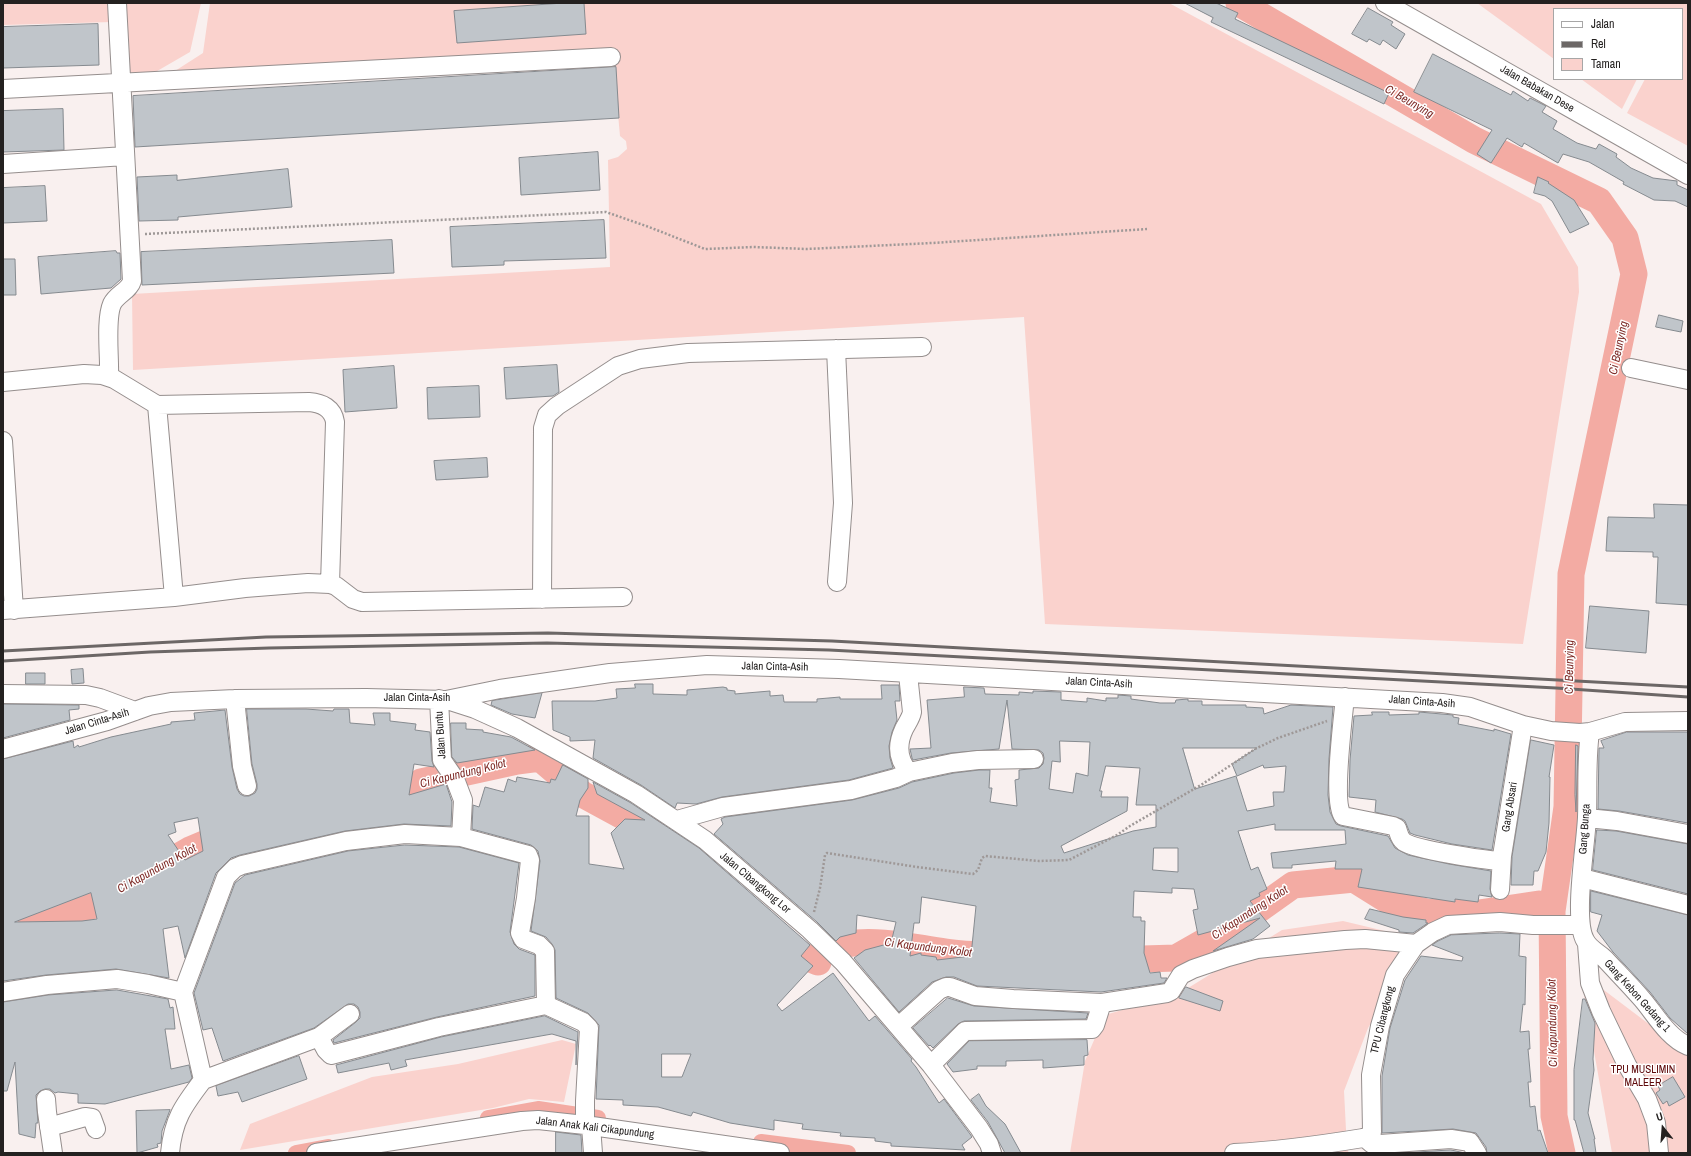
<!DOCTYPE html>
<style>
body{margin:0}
#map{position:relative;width:1691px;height:1156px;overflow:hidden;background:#f9f0ef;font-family:"Archivo Narrow",sans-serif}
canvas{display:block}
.frame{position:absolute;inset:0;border:4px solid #242120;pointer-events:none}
.legend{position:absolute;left:1553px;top:8px;width:130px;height:72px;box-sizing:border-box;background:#fff;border:1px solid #a7a6a6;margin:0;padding:5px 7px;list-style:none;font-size:12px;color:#242120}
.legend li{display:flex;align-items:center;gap:8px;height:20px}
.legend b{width:20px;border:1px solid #a7a6a6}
.north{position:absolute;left:1643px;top:1108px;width:40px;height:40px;-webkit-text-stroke:3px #fff;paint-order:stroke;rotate:343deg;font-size:11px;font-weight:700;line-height:16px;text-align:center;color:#242120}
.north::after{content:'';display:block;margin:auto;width:14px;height:18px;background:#242120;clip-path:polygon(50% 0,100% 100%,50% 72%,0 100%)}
</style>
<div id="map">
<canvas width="1691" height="1156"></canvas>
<div class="frame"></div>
<ul class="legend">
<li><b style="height:5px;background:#fff"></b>Jalan</li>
<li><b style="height:5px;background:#6c6766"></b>Rel</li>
<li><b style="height:11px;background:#fad2cd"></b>Taman</li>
</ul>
<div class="north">U</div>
</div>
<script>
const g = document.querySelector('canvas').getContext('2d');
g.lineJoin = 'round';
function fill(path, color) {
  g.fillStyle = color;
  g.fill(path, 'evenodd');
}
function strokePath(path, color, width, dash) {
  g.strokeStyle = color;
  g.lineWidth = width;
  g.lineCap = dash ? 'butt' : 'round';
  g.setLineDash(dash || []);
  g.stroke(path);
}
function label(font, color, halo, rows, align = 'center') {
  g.font = font + ' "Archivo Narrow",sans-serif';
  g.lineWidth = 3;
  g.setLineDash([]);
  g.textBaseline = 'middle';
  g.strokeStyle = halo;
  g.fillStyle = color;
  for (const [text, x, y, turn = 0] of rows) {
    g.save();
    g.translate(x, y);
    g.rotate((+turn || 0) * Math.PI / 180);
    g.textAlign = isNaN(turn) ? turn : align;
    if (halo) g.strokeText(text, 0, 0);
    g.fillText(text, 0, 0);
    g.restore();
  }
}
fill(new Path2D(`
 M3,3h198l-11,49 -38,22 -31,-2 -9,-50 -109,3z
 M210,3h959l372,201 37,63 1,25 -56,352 -478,-20 -21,-307 -891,53 -1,-76 478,-27 -2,-107 10,-3 9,-8 -1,-8 -6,-5 -7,-77 -449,19 39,-25z
 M1477,3h211v143l-61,-33 18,-34h37v-70h-128v50z
 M1581,79h56l-15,30z
 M1343,921l46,11 21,7 -5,27 -37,62 -24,63 3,58 2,4h-279l15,-92 20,-46 75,-22 102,-63z
 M1580,972l90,68 18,2v111h-76z
 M562,1040l14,4 -12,58 -35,-3 -36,9 -253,42 10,-26 122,-47 86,-13z`), '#fad2cd');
strokePath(new Path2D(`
 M488,1118l50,-9 60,9
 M761,1142l87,11
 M296,1153l32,-6`), '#f3aba3', 16);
strokePath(new Path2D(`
 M1239,3l235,137 125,61 26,37 9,36 -63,300 -4,233 -15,104 2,205 8,37
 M377,804l7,-1 37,-21 96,-21 23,-3 42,36 70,38 7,8
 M773,932l28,23 17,7
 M845,944c36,-5 65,3 101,8 20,3 41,3 62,4
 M3,947l7,-3 32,-24 52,-15 96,-55 45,-19
 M1110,960l66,-2 72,-41 45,-32 61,-6 40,25 33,8 52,1 60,-9 13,7`), '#f3aba3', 27);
const building = new Path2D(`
 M564,3h20l2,31 -129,9 -3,-32z
 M1185,3h31l22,10 -3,6 154,74 -5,11 -173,-82 2,-4z
 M1368,8l25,14 -2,3 14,9 -9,15 -13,-9 -3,5 -11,-6 -2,3 -15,-8z
 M98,24l1,41 -96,3v-41z
 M1433,54l78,41 2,-4 15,10 2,-3 16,8 -4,6 15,9 -4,8 24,14 19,6 3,-5 18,10 -1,3 15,11 22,10 24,3v4l11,5v17l-13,-6 -21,-1 -31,-16 1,-2 -35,-20 -26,-8 -5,9 -34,-20 -2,4 -15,-9 -16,25 -14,-9 15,-24 -78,-38z
 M616,67l3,51 -484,29 -2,-51z
 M63,109l1,41 -61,2v-41z
 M598,152l2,38 -79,5 -2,-37z
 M288,169l4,38 -114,10v3l-39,1 -2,-44 40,-2v5z
 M1538,177l11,5 -1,1 26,17 15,24 -19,9 -18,-32 -7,-5 -11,-3z
 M45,186l2,35 -44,2v-35z
 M604,220l2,38 -102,3v4l-52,2 -2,-40z
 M392,240l2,33 -252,12 -1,-33z
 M116,251l1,2h3l1,26 -10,9 -70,6 -3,-37z
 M3,259h12l1,36h-13z
 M1659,315l24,6 -2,11 -25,-5z
 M557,365l2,27 -6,4 -47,3 -2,-31z
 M394,366l3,42 -52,4 -2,-42z
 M479,386l1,31 -52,2 -1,-31z
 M487,458l1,19 -52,3 -2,-19z
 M1654,504l34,1v100l-32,-2 2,-46h-5v-5l-47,-1 2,-34 46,1z
 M1590,606l59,5 -3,42 -60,-5z
 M83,669l1,14 -12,1 -1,-14z
 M26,673h19v11h-19z
 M635,684h18v10l34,1v-5l36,-3 4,1v2l8,1v3l35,-3v5l13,-1 1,7h33v-3l23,-2v2h42l-1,-14h18l1,16h-5l2,19 -5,12 -3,14 1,12 3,10 -44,12 -127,17 -26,7 -19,-1 -2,5 -34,-23 -48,-27 2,-18 -25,1v-4l-17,-7 -1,-29h43l22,-3 -1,-9 19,-1z
 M964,687l20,1 1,6 34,1v-3l14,1v-2l28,1v8l26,2v-4l19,3v-3h12v-3l13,1v3l29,4h15l1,-3 12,-1v2h14v4h44v2l17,1 1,6 27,-9 42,2 -4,52 -1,36 2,17 6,12 5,2 47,10 7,12 13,7 41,9 42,7 -1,18 2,8 -13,-2 -1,7 -23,-3v3l-97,-15 4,-18h-27l1,-8 -44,4v3h-19l-2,-15 75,-9 -1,-14h-70v-6l-37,7 13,39 7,-3 9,22 -8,4 1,3 -10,5 20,25 -17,13 -40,12 47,-33 -62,17 -5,-25 5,-1 -4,-20 -22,-1v5l-38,-2 -1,26h8v4h4l-1,32 6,20 10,-1 1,6h6l-3,5 -63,9 -124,-6 -23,-9h-8l-14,5 -33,30 -45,-54 11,-8 26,-7 5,-21 -39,-7 -1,18 -16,4 -4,4 -19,-19 -103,-88 9,-10 -2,-5 4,-2 127,-17 47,-12 13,-6 42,-9 25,-3h11l-1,18h3l-2,14 27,4 -2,-26 4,-1v-9l20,-2 4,-4 1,-6 -1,-5 -4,-3 -27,-1 -5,-49 -8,49 -48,4 -38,7 -1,-2 -2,-9 21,-1 -4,-48 37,-3zM1060,741l30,1 -2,34 -12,-3 -3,20 -24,-4 3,-28 8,1zM1183,748h74l-25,16 5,12 26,-11 1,3 22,-2 -2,26h-11l1,14 -27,5 -11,-35 -41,13zM1106,766l34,2 -4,37h20v22l-23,4 -69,22 -3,-7 66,-35 1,-14h-27l1,-6h-2zM1154,848h24v24l-25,-2zM922,897l54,9 -5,50 -34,4 -1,-3 -15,-2v-2l-11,3 4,-33h5z
 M542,693l-7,25 -23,-4 -21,-9 1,-4z
 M3,704l76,1v4l-10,1 1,10 -67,18z
 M247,709h59l27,2 1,-2h15l1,14 25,2 -2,-12h17v8l26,3 -1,6 15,2 2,29 2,6 -20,-3 -5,31 37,-11 6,18 -1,24 -47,-2 -59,7 -105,24 -9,3 -15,15 -31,85 -7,-32 -15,3 6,49 -53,-9 -70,6 -43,6v-222l70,-18 1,7 4,-3 1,2 32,-10 60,-13v-2l24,-2 -1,-7 31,-3 7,57 5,22 3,5 4,2h5l6,-3 2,-4v-5l-5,-20zM198,818l5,33 -18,9 -17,-25 8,-3 -2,-9zM91,893l6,26 -15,2 -67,1z
 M1372,712h17v3l30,-1v-2l34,3v2l6,1 -1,6 36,7v-2l17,5 -19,116 -40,-6 -37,-9 -5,-2 -5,-12 -3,-2 -27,-7 1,-12 -27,-3 1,-37 4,-44 18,-1z
 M451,723h15v6l17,1v2l28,5 24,13 -78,13 -5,-6z
 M1627,732h61v91l-69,-12 -21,-2 1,-61h5l-3,-7z
 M1531,740l23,5 -5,32h1l-1,46 -3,29 -8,19h-4l-1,14h-22l1,-28z
 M1576,745l2,1 -2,66 -1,-17z
 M563,765l25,14v9l-8,12 -4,16h13v48l35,5 -13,-36 14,-14 20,1 -48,-26 -4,-12 38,21 68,45 111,97 -9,11 12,10 -36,39 5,6 51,-38 36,48 6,-5 37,43 -1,2 5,6 23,36 5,-4 26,35 2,3 -10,8 3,5 -74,-4v-3l-16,-2v-3l-35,-2 1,-3 -39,-4 1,-5 -29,-4v10l-44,-7 -37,-11 -2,4 -33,-9 -35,-2v-5l-27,-1 3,-74 -11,-12 -32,-15 -1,-48 -3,-6 -6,-7 -15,-6 9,-70 -2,-10 -7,-6 -59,-16 1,-24 6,2 6,-20 19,5 4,-13 8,3 1,-5 33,6 1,-4 4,1zM662,1054h29l-9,23h-20z
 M1597,830l19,1 72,13v50l-95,-24z
 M405,845l54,2 60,16 -9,69 4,12 5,5 16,6v41l-98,21 -103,26 -1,-3 23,-18 4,-4v-6l-2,-5 -4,-3h-6l-34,24 -91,33 -11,-33 -9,2 -9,-37 41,-110 10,-8 103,-24z
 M1591,891l97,24v119l-18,-16 -20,-26 -37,-40 -16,-21 5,-16 -11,-3z
 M1370,909l33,8 23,3v3h2l-15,10 -14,-1v-2l-34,-11z
 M1500,933l20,1 -1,22 7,1 -1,48 -2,-1 -3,28 9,-1 1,18h-2l3,33h-3l2,25 5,-1 3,25 2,-1 8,23h-61l-1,-6 -10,-14 -23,-4 -71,4v-57l8,-48 15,-48 16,-24 41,5 1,-4 -31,-12 6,-4 13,-6z
 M1186,987l37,14 -3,10 -41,-13z
 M117,990l51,9 2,9 3,-1 2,22h-10l6,40 18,-4 3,13 -3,4 -84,22 -27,-1v-9l-20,-2 -3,1 -5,-4h-5l-5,2 -4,4 2,28h-2l-1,15 -16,-4 -4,-72 -8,29h-4v-89l45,-7z
 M948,998l26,8 114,7 -2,6 -122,2 -6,3 -25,24 -3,-3 -1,1 -16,-18z
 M1583,999h2l10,24 -2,36 1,11 -6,43 7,26h-1l2,14h-12l-9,-33h-1v-50z
 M545,1016l33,16 -2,33v-24l-24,-7 -147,26 2,6 -16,4 -2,-7 -51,10 -2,-8 105,-28z
 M1087,1040l1,15 -4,1v9l-41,3v-8l-37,1v5h-29v3l-24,3 -6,-8 22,-23z
 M299,1056l8,23 -65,23 -4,-10 -20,4 -2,-10z
 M1673,1077l12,20 -16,9 -2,-5 -4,3 -7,-11 4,-3 -2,-4z
 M979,1094l7,12 19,18 16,29h-16l-17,-31 -17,-22z
 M170,1110l-8,21 -1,12 -4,1 1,3 -21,6 -1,-42z
 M556,1132l25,3 1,18h-26z
 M1451,1150l14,3h-63z`);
fill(building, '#c0c5ca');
strokePath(building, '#858a8f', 1);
const minor = new Path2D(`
 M1385,3l303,172
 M3,89l608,-32
 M3,164l122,-8
 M836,349l7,154 -6,79
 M1631,368l57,12
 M109,377c1,-18 -4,-57 3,-73 5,-10 17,-13 20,-23l-15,-278
 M3,382l81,-8 18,1 12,4 43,26 152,-3c13,1 24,6 26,20l-5,162
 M157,405l17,192
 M3,441l11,169
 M542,599l1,-171 4,-13 10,-9 61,-40 22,-7 48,-6 234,-6
 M3,610l171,-13 71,-9 63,-5 22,1 6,2 17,13 9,3 261,-5
 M908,674l4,38c-1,6 -5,11 -8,17 -7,15 -7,30 5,43
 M3,694l83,1 14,3 35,13
 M1345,697c-2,21 -13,106 -2,119l50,10 4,2c2,6 2,10 7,14 12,8 80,18 97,19
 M235,699l7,67 5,20
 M439,699l3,61 13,19 8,21 -2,37
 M447,700l28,9 42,19 119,66 69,46 105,90 33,32 88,103 48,63 10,16 3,9
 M1590,732c-4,29 -2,57 -3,85 -1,27 -14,102 -2,123 4,9 13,12 20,19 12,13 25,26 37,40 13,15 26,39 46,47
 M3,749l104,-28 42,-15 22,-4 64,-3 131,-1 80,2 54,-11 110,-16 97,-8 132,4 603,34 28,4 53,18 28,6 29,2 10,-1 35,-10 63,-1
 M1587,818l30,3 71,13
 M677,820l46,-13 128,-17 45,-12 13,-6 43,-9 26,-3 56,-1
 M1582,878l106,27
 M1500,890l2,-34 21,-131
 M1587,944l3,39 11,28 26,54 20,34 9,24 3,30
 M3,992l44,-7 70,-6 31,5 35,8
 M899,1026l40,-36 7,-3h4l25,9 38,3 89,4 65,-10 4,-2 10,-16 12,-6 35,-12 29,-8 88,-9 20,-1 51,5
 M319,1037l31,-23
 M931,1065l34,-34 127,-2 3,-4 7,-22
 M203,1080l116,-43 7,13 5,5 108,-28 107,-22 37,17 6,6 -4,73v24
 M46,1099l1,13 6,41
 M591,1126l2,27
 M49,1127l36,-10 7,1 4,11
 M1365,1138l7,6h8l71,-5 19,3 7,11
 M170,1153c3,-33 13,-47 33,-73l-20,-88 43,-115 9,-9 7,-3 104,-24 59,-7 56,3 67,18 2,5 -4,38 -6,35 3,6 16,6 6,6 1,54
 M316,1153l206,-32 16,-1 47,5 195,28
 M1234,1153c44,-2 86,-8 129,-15l6,-2 3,-4 -1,-57 9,-49 15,-51 21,-31 17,-12 15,-7 52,-3 33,3h47`);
strokePath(minor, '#958e8d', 20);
strokePath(new Path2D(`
 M145,234l461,-22 43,15 56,22 48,-2 54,2 125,-6 215,-14
 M814,912l6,-24 5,-33 2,-2 90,14 56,7 5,-4 4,-12 3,-2 54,5 30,-1 48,-25 13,-9 71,-41 54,-36 23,-11 49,-17`), '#9e9897', 2.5, [2, 2]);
strokePath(minor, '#fff', 18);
strokePath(new Path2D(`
 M3,651l263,-14 282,-4 284,8 856,46
 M3,661l147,-9 119,-4 278,-5 282,7 727,38 132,9`), '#6c6766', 3);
label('11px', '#242120', '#fff', [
 ["Jalan Babakan Dese",1537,89,30],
 ["Jalan Cinta-Asih",775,667,1],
 ["Jalan Cinta-Asih",1099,683,3],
 ["Jalan Cinta-Asih",417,698],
 ["Jalan Cinta-Asih",1422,702,4],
 ["Jalan Cinta-Asih",97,722,-17],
 ["Jalan Buntu",441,735,-94],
 ["Gang Absari",1510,807,-81],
 ["Gang Bunga",1585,829,-86],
 ["Jalan Cibangkong Lor",755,883,40],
 ["Gang Kebon Gedang 1",1637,996,48],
 ["TPU Cibangkong",1383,1020,-76],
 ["Jalan Anak Kali Cikapundung",595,1128,7]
]);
label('11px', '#5f0b0c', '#fff', [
 ["TPU MUSLIMIN",1643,1070],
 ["MALEER",1643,1083]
]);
label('italic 12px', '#7f2c28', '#fff', [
 ["Ci Beunying",1409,102,30],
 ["Ci Beunying",1619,348,-78],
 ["Ci Beunying",1570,667,-89],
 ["Ci Kapundung Kolot",463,774,-14],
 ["Ci Kapundung Kolot",157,869,-29],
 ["Ci Kapundung Kolot",1250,913,-33],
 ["Ci Kapundung Kolot",928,948,7],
 ["Ci Kapundung Kolot",1553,1023,-91]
]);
</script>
